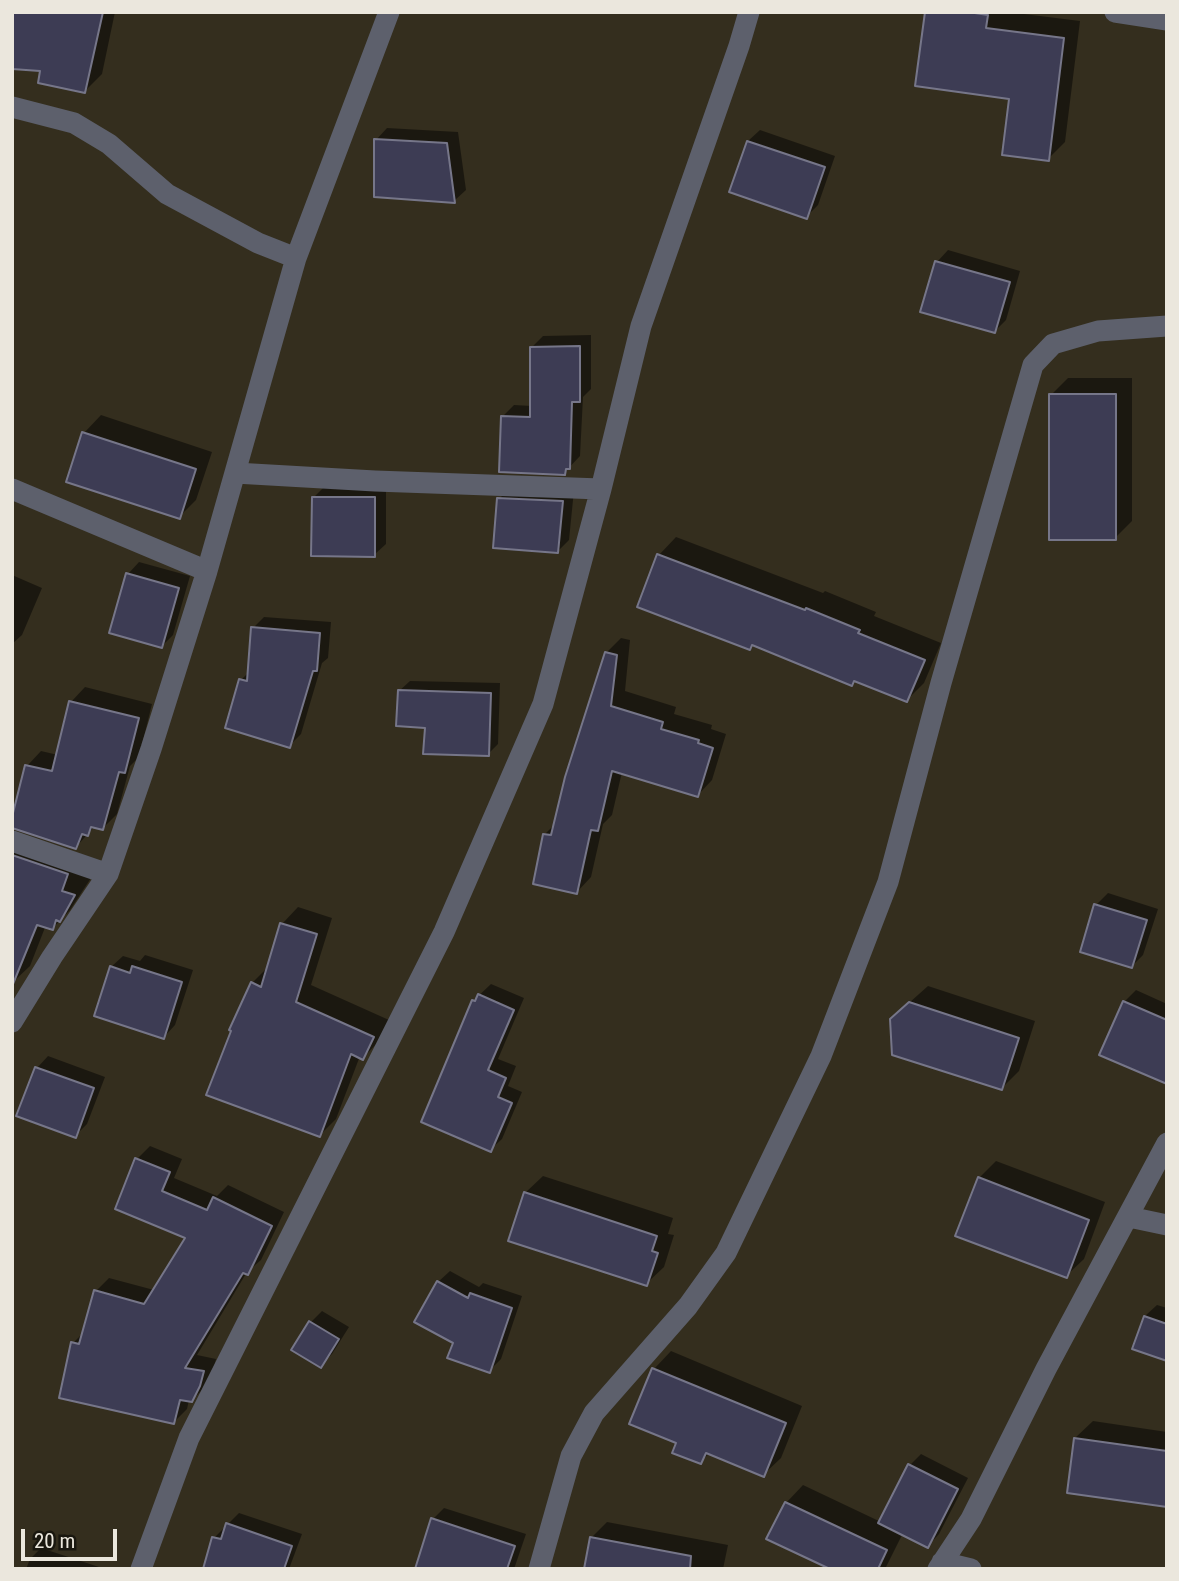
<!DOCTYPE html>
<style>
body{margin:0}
#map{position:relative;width:1179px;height:1581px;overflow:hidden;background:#342e1e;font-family:"Roboto Condensed",sans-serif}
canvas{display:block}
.frame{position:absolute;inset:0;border:14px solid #ebe7dd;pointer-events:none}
.scale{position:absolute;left:21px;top:1529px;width:96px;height:32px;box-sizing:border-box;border:4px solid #ebe7dd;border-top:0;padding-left:9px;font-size:21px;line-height:24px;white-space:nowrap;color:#ebe7dd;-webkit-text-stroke:5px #19170f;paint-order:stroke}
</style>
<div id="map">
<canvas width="1179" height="1581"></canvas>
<div class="frame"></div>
<div class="scale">20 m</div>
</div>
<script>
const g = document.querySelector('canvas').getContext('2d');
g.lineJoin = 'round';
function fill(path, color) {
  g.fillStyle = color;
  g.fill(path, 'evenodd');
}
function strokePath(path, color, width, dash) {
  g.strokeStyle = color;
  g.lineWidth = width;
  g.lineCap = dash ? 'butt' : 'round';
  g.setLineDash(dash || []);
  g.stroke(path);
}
fill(new Path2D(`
 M12,12h103l-13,62 -17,17 -43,-21z
 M927,12h81l72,9 -15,121 -17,17 -37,-61z
 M387,128l71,4 8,58 -12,11 -78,-61z
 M760,130l75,26 -17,49 -12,12 -58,-76z
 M948,250l72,21 -14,49 -12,12 -57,-70z
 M591,335v54l-8,8 -3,59 -16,17 -61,-57 11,-11 18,1 -1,-58 12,-12z
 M1068,378h64v143l-17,17 -64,-143z
 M101,415l111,37 -16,48 -17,17 -95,-84z
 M325,486h61v58l-12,11 -60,-58z
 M510,488l64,2 -5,50 -11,11 -59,-52z
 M676,537l147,56 2,-2 51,21 -2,4 67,27 -17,40 -17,17 -51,-21 -5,5 -97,-40 -5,4 -90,-93z
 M139,562l51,14 -17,59 -11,11 -34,-72z
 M12,575l30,13 -20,47 -10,9z
 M264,617l67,5 -3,36 -6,5 -21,71 -12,12 -48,-66 8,-8 4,-44z
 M621,638l9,2 -5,51 51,16 -2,7 38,11 -1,4 15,5 -14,46 -14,15 -76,-23 -10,43 -9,9 -12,53 -14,15 -32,-58 10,-10 51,-171z
 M410,681l90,2 -2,61 -10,10 -62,-28 -27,-35z
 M85,687l67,17 -13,53 -9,9 -13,48 -14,14 -8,-2 -19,21 -49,-81 14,-15 17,4 13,-53z
 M12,838l79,40 -21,32 -17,18 -7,-3 -16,41 -18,17z
 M1108,893l50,16 -15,46 -11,11 -36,-61z
 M298,907l34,11 -21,67 78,35 -10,21 -16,17 -3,-2 -24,63 -16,16 -68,-152 17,-17 13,-42z
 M145,955l48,15 -18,55 -11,12 -53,-70 12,-11 17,5z
 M491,984l33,14 -26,61 18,7 -8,20 14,6 -20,47 -12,11 -17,-149z
 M928,986l107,35 -16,50 -17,17 -111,-69z
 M1136,990l31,14v71l-43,-73z
 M48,1056l57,21 -18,47 -12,12 -56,-21 18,-47z
 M150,1146l32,13 -8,19 43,18 11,-11 56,27 -23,48 -14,12 -50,83 19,4 -3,12 -8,16 -13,13h-3l-2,9 -13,13 -101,-79 12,-12 11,-40 13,-13 45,12 34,-53 -51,-78z
 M996,1161l109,41 -21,57 -18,17 -87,-98z
 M543,1176l130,42 -5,16 6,1 -10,32 -18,17 -121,-91z
 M450,1271l29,16 4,-4 39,13 -21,63 -12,12 -34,-29 -17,-60z
 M1157,1305l10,3v51l-22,-43z
 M322,1311l27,16 -17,27 -12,12 -26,-16 17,-28z
 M671,1351l131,55 -21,52 -18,17 -53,-22 -10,9 -22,-19 -24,-74z
 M1093,1421l74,11v73l-92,-67z
 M921,1454l47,24 -29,56 -11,12 -25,-13 -18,36h-51l-48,-66 17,-18 78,37 29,-57z
 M444,1508l82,26 -12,35h-97l16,-50z
 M239,1513l63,21 -13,35h-74l-1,-31z
 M607,1522l121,23 -5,24h-137l5,-31z
 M41,1548l61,20 -1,1h-75l4,-10z`), '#0007');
const building = new Path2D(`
 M12,12h91l-18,81 -47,-10 2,-12 -28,-2z
 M925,12h43l20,3 -2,13 78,10 -15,123 -47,-6 7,-56 -94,-13z
 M374,139l73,4 8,60 -81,-6z
 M747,141l78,26 -18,52 -78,-27z
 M935,261l75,21 -15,51 -75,-21z
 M580,346v56h-8l-2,67h-4l-1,6 -66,-3 2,-56 29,1v-70z
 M1049,394h67v146h-67z
 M82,432l114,37 -16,50 -114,-37z
 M312,497h63v60l-64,-1z
 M497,498l66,3 -5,52 -65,-5z
 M657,554l148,56 1,-2 54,22 -2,3 67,27 -18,42 -53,-21 -2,5 -100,-41 -2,5 -113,-43z
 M126,573l53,15 -17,60 -53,-15z
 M251,627l69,6 -3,38h-4l-23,77 -65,-20 14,-49 8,2z
 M605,652l12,3 -6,51 52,16 -2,7 38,11 -1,3 15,5 -15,49 -86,-26 -14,60 -7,-1 -14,64 -44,-10 10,-50 8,1 14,-58z
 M398,690l93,3 -2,63 -66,-2 2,-26 -29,-2z
 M69,701l70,17 -14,55 -6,-1 -16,58 -12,-3 -3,9 -6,-2 -6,15 -64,-21v-11l13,-52 27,6z
 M12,855l56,19 -6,17 13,4 -15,27 -4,-2 -3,10 -16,-5 -24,59z
 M1094,904l53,16 -15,48 -52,-16z
 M280,923l37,11 -21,68 78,35 -11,23 -12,-6 -31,83 -114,-42 25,-64 -2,-1 22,-48 10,5z
 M110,966l20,7 2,-7 50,16 -18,57 -70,-23z
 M478,994l36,16 -26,60 18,8 -8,19 14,6 -21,49 -70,-30 51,-122 3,1z
 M1123,1001l44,19v64l-68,-29z
 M909,1002l110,36 -17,52 -110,-35 -2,-36z
 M35,1067l59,21 -18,50 -60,-22z
 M135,1158l35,14 -8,19 45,19 6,-13 59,29 -24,49 -5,-2 -58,95 19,3 -4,15 -8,16 -12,-2 -6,24 -115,-26 12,-56 8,2 15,-54 50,14 41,-66 -70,-29z
 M978,1177l111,43 -22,58 -112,-42z
 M524,1192l133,44 -5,15 6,2 -11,33 -139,-45z
 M437,1281l31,17 2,-5 42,15 -22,65 -43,-15 6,-15 -39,-21z
 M1144,1316l23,8v37l-35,-12z
 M309,1321l30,18 -18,29 -30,-18z
 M652,1368l134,55 -22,54 -58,-24 -5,11 -29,-11 4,-10 -47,-19z
 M1074,1438l93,13v56l-100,-14z
 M908,1464l50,25 -30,59 -50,-25z
 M785,1502l102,48 -9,19h-48l-64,-30z
 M431,1518l84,28 -8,23h-92z
 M226,1523l66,23 -8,23h-81l9,-32 9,2z
 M590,1537l101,19 -1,13h-106z`);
fill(building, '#3d3c54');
strokePath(building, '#767689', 2);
strokePath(new Path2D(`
 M1115,12l52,8
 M12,107l62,16 35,21 58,50 91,49 38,15
 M235,473l140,8 226,8
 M12,489l195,82
 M12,841l96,33
 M12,1022l40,-65 56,-83 43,-125 56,-178 89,-313 93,-246
 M1129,1217l38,8
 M942,1562l29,7
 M141,1569l48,-131 255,-506 99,-228 58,-215 40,-163 98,-280 10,-34
 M539,1569l32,-113 23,-43 94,-107 38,-53 95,-197 67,-174 53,-199 92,-318 20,-21 45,-13 69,-5
 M938,1569l33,-50 75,-150 121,-226`), '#5d606c', 21);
</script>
